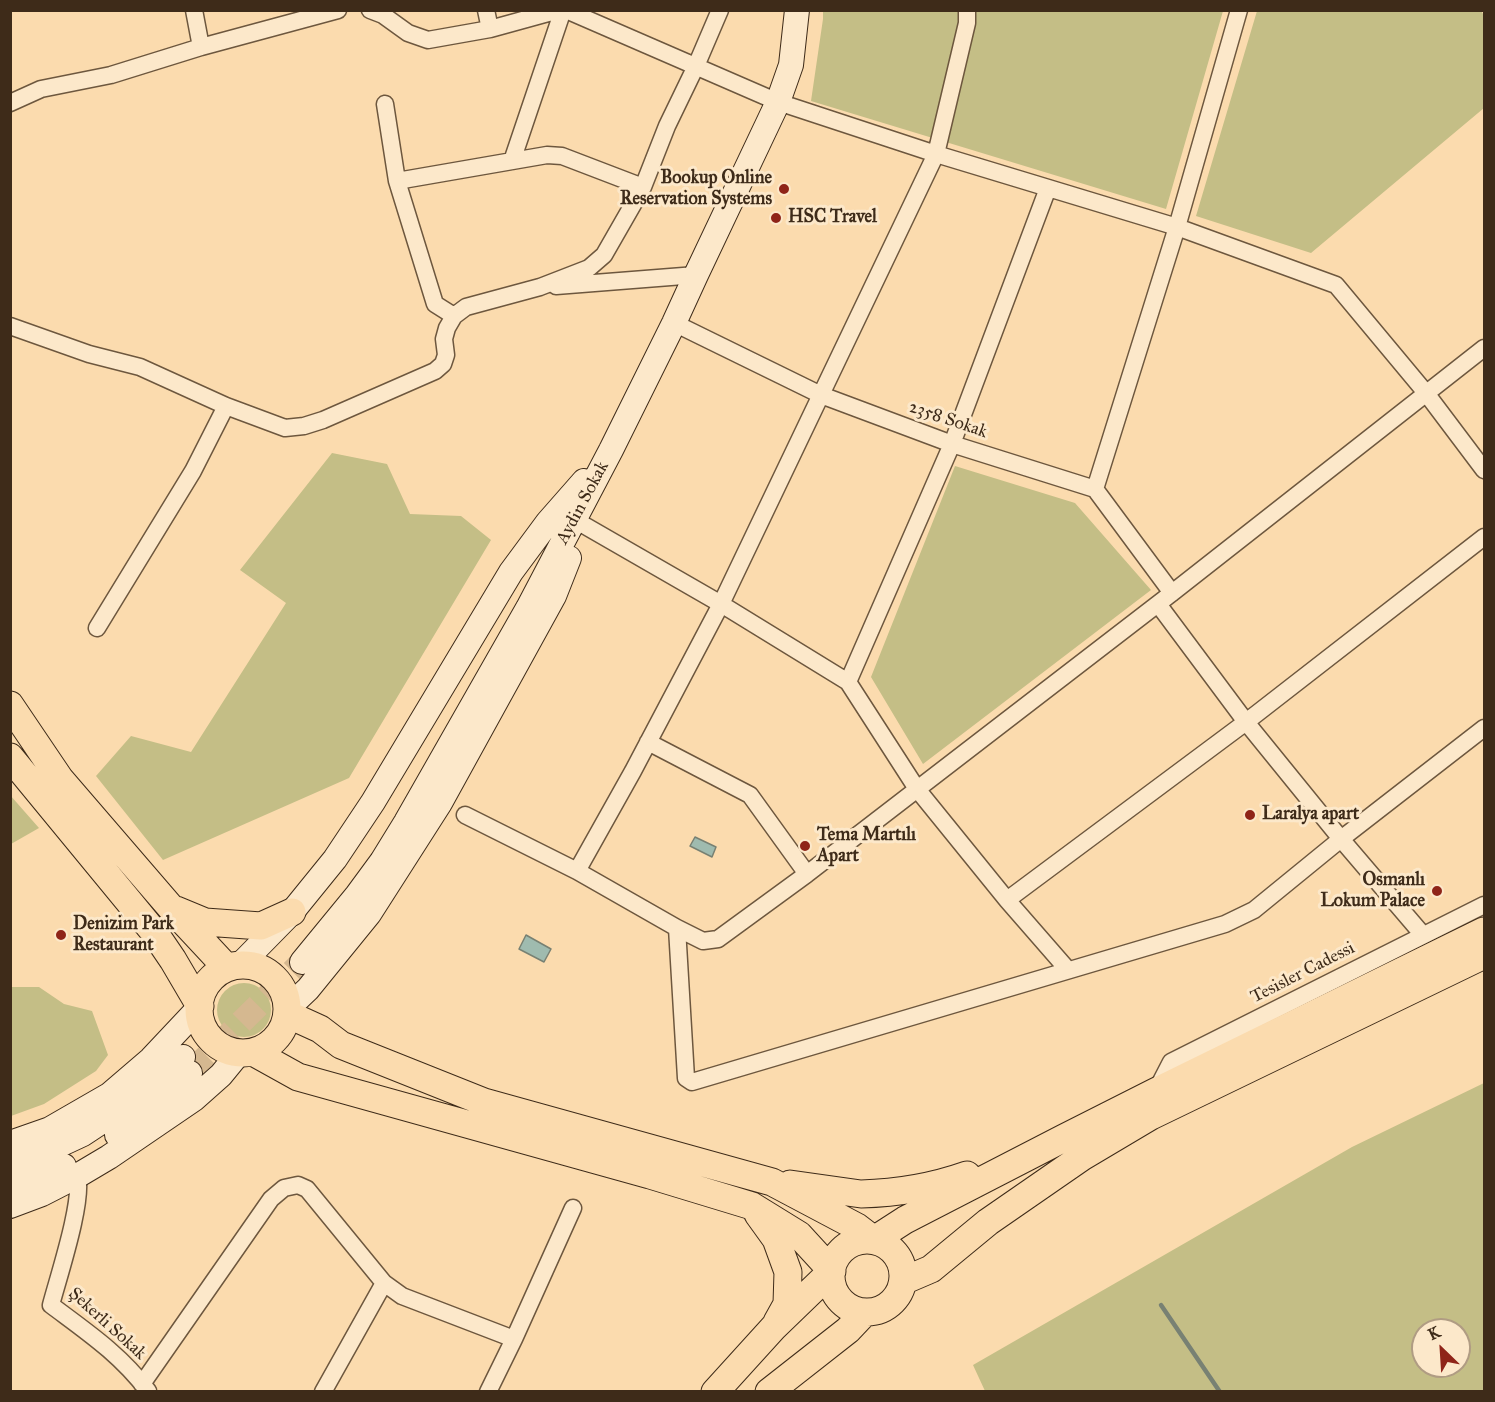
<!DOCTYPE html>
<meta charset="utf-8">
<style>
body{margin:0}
#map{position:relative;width:1495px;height:1402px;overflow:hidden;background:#fbdbae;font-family:"IM FELL Great Primer",serif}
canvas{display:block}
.frame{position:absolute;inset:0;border:12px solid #3e2b19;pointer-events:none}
.north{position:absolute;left:1411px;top:1318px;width:60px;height:60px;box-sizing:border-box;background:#fce8ca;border:2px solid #b09c83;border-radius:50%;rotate:335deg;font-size:16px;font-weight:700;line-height:24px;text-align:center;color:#3e2b19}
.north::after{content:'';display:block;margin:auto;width:21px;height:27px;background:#8f2418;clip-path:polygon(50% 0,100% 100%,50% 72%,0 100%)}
</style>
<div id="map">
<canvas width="1495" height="1402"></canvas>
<div class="frame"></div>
<div class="north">K</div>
</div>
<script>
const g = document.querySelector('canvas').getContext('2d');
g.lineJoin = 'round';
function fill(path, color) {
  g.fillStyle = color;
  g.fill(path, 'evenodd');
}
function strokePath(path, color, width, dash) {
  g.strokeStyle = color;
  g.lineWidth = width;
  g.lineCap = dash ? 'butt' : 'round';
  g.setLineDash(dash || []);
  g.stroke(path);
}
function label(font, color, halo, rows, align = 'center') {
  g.font = font + ' "IM FELL Great Primer",serif';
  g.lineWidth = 6;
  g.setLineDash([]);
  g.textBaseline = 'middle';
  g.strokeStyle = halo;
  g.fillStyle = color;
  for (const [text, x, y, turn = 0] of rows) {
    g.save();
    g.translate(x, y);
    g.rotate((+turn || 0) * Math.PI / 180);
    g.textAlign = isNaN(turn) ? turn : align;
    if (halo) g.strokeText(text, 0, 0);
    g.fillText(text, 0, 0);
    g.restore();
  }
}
fill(new Path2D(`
 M823,11h400l-57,198 -355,-108 12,-82z
 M1257,11l224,-1 3,6v92l-173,145 -115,-37z
 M332,453l55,11 23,50 51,2 30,24 -142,238 -186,82 -67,-84 35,-40 60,16 95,-149 -46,-33z
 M955,466l120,37 76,87 -228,174 -52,-87z
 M10,795l29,33 -28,16h-1z
 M217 1010a27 27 0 1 1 54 0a27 27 0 1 1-54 0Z
 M10,987h29l25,17 28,7 16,44 -12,16 -52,33 -33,12z
 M1484,1083v308h-499l-12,-26 379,-218zM1423,1330h36v36h-36z`), '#c4be86');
const water = new Path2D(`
 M695,837l21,10 -4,10 -22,-11z
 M526,935l25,14 -7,13 -25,-13z`);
fill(water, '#9fbbaf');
strokePath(water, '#788173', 1.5);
strokePath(new Path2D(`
 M1161,1305l59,87`), '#788173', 4.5);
strokePath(new Path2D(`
 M190,1073l112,-111`), '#d5b890', 24, [24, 12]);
const street = new Path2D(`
 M194,10l7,37
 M370,10l13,5 25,18 20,7 62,-11 69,-19
 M486,10l4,19
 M566,10l212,92 158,52 241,73 159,58 90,108 58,77
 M10,103l31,-14 70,-14 90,-28 137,-37
 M385,104l12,77 38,123 19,12
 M512,161l51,-151
 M397,181l150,-26 15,1 81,31
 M556,286l140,-11
 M674,323l147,72 131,49 143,45 77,104
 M10,326l79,28 51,13 86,39 59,22 19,-2 19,-6 112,-49 8,-7 3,-9 -2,-16 3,-11 7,-12 12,-9 74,-20 49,-19 15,-13 39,-68 24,-61 29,-60 24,-56
 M1095,489l82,-262 62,-217
 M582,524l139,80 127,78 69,107 90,111 61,70
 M1158,604l88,118 95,117 82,96
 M97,628l96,-157 33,-65
 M848,682l104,-238 96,-256
 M648,742l102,53 57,79
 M465,815l112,56 100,57 26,13 15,-2 89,-65 365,-281 312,-245
 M577,871l56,-100 88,-167 215,-450 31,-131v-13
 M1007,900l239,-178 238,-185
 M677,928l9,150 6,4 533,-158 29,-14 87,-71 143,-111
 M1156,1091l15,-29 313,-157
 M77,1176c7,24 -19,102 -26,129 36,27 69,49 97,86
 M142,1384l129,-185 13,-11 14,-3 9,4 77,94 18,13 112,43
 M323,1392l61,-109
 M488,1392l26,-53 59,-131`);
const secondary = new Path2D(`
 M302,962l55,-67 25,-34 24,-39 122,-214 83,-158 63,-127 22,-48 82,-173 13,-37 6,-55
 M240,965l52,-53 43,-53 38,-57 138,-230 37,-50 36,-41
 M288,1008l20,-19 61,-75 71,-111 114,-207 15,-38
 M117,1135l73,-62
 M10,1143l40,-14 59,-34 42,-36 48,-51
 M10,1166l15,-5 58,-27 59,-39 41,-38
 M10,1187l39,-13 15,-8
 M10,1206l32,-12 35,-18 32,-19 85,-58 27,-24 18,-22`);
const primary = new Path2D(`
 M10,705l50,74 112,130 55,59
 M10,757l144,175 19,28 27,46
 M176,910l29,12 56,4 31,-14
 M199 1009a44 44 0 1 1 88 0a44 44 0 1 1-88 0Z
 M287,1014l33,15 21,16 143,57 288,80 85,45 17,13
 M253,1052l45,25 352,98 102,31 47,29 33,36
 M790,1184l71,10c36,-1 72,-7 106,-19
 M758,1214l18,25 12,33 -1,32 -10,18
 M874,1240l31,-20 159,-82 91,-46 329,-161
 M831 1276a36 36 0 1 1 72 0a36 36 0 1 1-72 0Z
 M903,1281l28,-12 57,-47 94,-65 69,-41 333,-161
 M715,1392l59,-65 58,-56
 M769,1392l79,-62 17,-18`);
strokePath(street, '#6d573e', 19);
strokePath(secondary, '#3e2b19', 26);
strokePath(primary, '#3e2b19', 29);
strokePath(street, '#fce8ca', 16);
strokePath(secondary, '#fce8ca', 24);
strokePath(primary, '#fbdbae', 27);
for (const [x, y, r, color] of [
 [784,189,6,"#8f2418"],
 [776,218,6,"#8f2418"],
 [1250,815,6,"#8f2418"],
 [805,846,6,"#8f2418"],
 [1437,891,6,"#8f2418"],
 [61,935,6,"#8f2418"]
]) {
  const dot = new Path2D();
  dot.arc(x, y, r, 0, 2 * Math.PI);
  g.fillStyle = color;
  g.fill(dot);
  strokePath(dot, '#fce8ca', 2);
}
label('bold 18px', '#3e2b19', '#fce8ca', [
 ["Bookup Online",772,179,"right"],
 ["Reservation Systems",772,200,"right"],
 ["HSC Travel",788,218],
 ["Laralya apart",1262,815],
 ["Tema Martılı",817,836],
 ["Apart",817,857],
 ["Osmanlı",1425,881,"right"],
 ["Lokum Palace",1425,902,"right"],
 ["Denizim Park",73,925],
 ["Restaurant",73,946]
], 'left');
label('18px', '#3e2b19', '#fce8ca', [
 ["2358 Sokak",948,420,19],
 ["Aydin Sokak",583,503,-62],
 ["Tesisler Cadessi",1303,973,-27],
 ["Şekerli Sokak",107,1324,42]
]);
</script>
